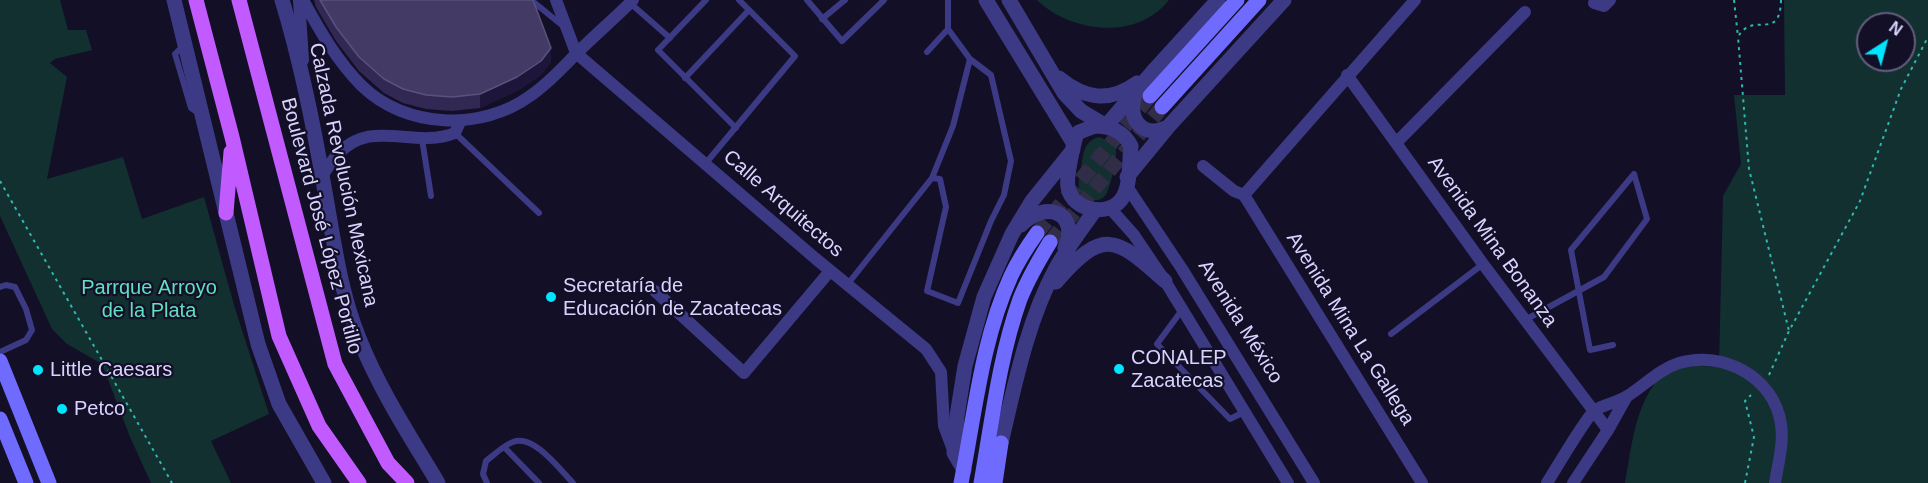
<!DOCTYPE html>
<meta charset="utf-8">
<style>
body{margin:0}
#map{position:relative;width:1928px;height:483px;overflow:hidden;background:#130f26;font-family:Arial,sans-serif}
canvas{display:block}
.north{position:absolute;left:1856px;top:12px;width:60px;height:60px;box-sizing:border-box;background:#130f26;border:2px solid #625e7d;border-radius:50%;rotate:36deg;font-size:16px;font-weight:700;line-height:24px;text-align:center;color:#d9d4ff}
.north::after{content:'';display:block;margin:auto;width:21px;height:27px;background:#00e5ff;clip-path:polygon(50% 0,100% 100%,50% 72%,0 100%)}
</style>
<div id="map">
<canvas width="1928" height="483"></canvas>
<div class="north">N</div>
</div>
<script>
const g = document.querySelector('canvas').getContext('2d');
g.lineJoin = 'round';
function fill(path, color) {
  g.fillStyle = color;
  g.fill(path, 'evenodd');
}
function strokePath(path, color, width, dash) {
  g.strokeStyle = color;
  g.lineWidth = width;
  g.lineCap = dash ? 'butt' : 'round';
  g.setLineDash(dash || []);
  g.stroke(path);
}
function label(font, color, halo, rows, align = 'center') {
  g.font = font + ' Arial,sans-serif';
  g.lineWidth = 4.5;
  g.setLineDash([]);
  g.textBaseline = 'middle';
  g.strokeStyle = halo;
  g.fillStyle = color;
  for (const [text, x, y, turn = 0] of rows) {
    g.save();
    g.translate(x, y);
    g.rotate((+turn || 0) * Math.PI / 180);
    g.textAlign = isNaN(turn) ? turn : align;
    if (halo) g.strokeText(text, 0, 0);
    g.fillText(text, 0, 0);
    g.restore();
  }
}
fill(new Path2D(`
 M0,0h60l8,30h18l6,20 -37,9 -5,4 17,14 -20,102 76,-22 19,62 62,-22 30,108 35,109 -58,27 20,42h-80l-21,-46 -28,-73 -35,-20 -15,-15 -52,-113z
 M1037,0h132c-32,41 -98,33 -132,0z
 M1784,0h144v483h-303c6,-33 9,-69 28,-97 2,-3 5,-9 8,-11 15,-12 42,-9 58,-8l4,-171 18,-32 -7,-69h51zM1868,24h36v36h-36z
 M1099,137l13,5c2,3 3,4 4,8 1,8 -6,40 -11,46 -3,3 -8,5 -13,4 -20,-2 -12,-25 -10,-39 2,-11 4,-21 17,-24z`), '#12302f');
strokePath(new Path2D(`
 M1037,233l113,-137
 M1050,242l112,-135`), '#312d47', 15, [15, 8]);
strokePath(new Path2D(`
 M1734,0l4,37
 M1781,0c-1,43 -28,10 -43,37l11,132 40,162
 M0,181l172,302
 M1769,375l20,-44 71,-130 41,-112 27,-52
 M1745,483l9,-46 -9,-36 6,-6`), '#2fb8b0', 2, [3, 4.5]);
strokePath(new Path2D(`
 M531,0l32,26
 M706,0l-48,50 78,78
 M807,0l35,41 42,-41
 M630,3l40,35
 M822,19l23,-19
 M184,45l-9,9 16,54 9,6
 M927,52l21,-23
 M685,78l64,-68
 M455,133l84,80
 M422,139l9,57
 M706,163l89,-107 -56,-56
 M932,178l8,1 6,28 -19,84 31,12 33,-82 13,-26 7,-34 -20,-86 -21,-16 -22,-30v-29
 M847,285l85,-107 21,-52 17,-67
 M0,287l6,-2 9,2 11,22 6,21 -6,10 -26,12
 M1182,310l-25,34 73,75 14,-7
 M1525,320l79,-43 43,-58 -13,-45 -63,76 19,100 23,-5
 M1391,334l92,-70
 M505,448l34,35
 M487,483l-4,-9 3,-13c8,-6 18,-16 27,-19 21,-8 47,28 60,41`), '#3d3a85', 6);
strokePath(new Path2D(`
 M299,0l4,60
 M303,0c17,31 34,61 59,86 44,43 120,45 168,10 19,-13 31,-27 47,-43 18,-18 38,-35 56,-53
 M556,0l20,53 240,206 110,90 15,23 3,54 9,24
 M1594,3l10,3 6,-6
 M1347,75l136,189 125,166
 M1396,143l129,-131
 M1203,166l31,25 10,4
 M322,176c5,-7 9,-14 14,-20 36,-40 75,-6 119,-23l5,-11
 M1126,185l56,84 132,214
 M1244,195l178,288
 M1244,195l171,-195
 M1109,207l25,28 31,46 123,202
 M655,291l89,82 86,-102
 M1547,483c8,-13 40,-67 48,-73 11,-6 24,-8 34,-15 17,-11 31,-26 50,-32 44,-13 95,14 102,61 3,19 -3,40 -6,59
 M1573,483l35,-53 19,-34`), '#3d3a85', 12);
strokePath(new Path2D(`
 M174,0l84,344 21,60 45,79
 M282,0c19,62 32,127 43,192 9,49 15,100 34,146 20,51 51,98 79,145
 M986,0l88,144
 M1009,0l55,93 17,18 25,15 50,-58 62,-68
 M1059,78c26,21 50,25 78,5
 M1136,92c-11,25 6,48 32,35
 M1095,126c16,0 28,5 36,20 -2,15 0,37 -8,51 -12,21 -51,15 -55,-10 -2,-10 5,-41 8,-51l3,-4z
 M1127,177l41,-50 116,-127
 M1021,225c25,-26 59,-12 44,23
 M1056,282c47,-54 59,-46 109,-1
 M996,453l5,-10c14,-59 26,-121 55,-175 11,-20 26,-39 39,-58
 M964,470l-10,-17 3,-37 8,-50 19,-69 28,-63 20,-33 41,-51`), '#3d3a85', 15);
strokePath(new Path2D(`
 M1150,96l87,-96
 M1162,107l97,-107
 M0,361l49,122
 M0,419l26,64
 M961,483c14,-69 20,-141 50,-207 7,-15 16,-29 26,-43
 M981,483c11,-61 18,-125 39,-184 8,-20 19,-39 30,-57
 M995,483l6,-40`), '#6f6bff', 15);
strokePath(new Path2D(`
 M196,0l36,137 47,199 40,90 40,57
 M239,0l96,364 53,99 19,20
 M226,213l5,-61`), '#c25bff', 15);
fill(new Path2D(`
 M314,0h219l18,62 -10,13 -24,16 -37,17 -28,3 -26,-2 -23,-6 -19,-10 -25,-22 -23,-30 -20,-34z`), '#312854');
fill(new Path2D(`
 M551,48v14l-10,13 -24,16 -37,17v-14z`), '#1d163a');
const building = new Path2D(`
 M320,0h213l18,48 -10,13 -24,16 -37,17 -28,3 -26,-2 -23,-6 -19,-10 -25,-22 -23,-30z`);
fill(building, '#433a66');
strokePath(building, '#5a527e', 1.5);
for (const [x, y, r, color] of [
 [551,297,6,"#00e5ff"],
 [1119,369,6,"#00e5ff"],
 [38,370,6,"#00e5ff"],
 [62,409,6,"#00e5ff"]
]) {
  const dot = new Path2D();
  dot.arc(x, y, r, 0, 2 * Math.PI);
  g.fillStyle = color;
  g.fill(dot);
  strokePath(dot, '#130f26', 2);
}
label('20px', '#d9d4ff', '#130f26', [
 ["Calzada Revolución Mexicana",343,175,78],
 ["Calle Arquitectos",783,204,41],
 ["Boulevard José López Portillo",321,226,75],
 ["Avenida Mina Bonanza",1492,242,54],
 ["Avenida México",1240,322,58],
 ["Avenida Mina La Gallega",1350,329,58]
]);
label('20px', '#d9d4ff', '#130f26', [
 ["Secretaría de",563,286],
 ["Educación de Zacatecas",563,309],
 ["CONALEP",1131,358],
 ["Zacatecas",1131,381],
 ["Little Caesars",50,370],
 ["Petco",74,409]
], 'left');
label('20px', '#5fe0c0', '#130f26', [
 ["Parrque Arroyo",149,288],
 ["de la Plata",149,311]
]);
</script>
